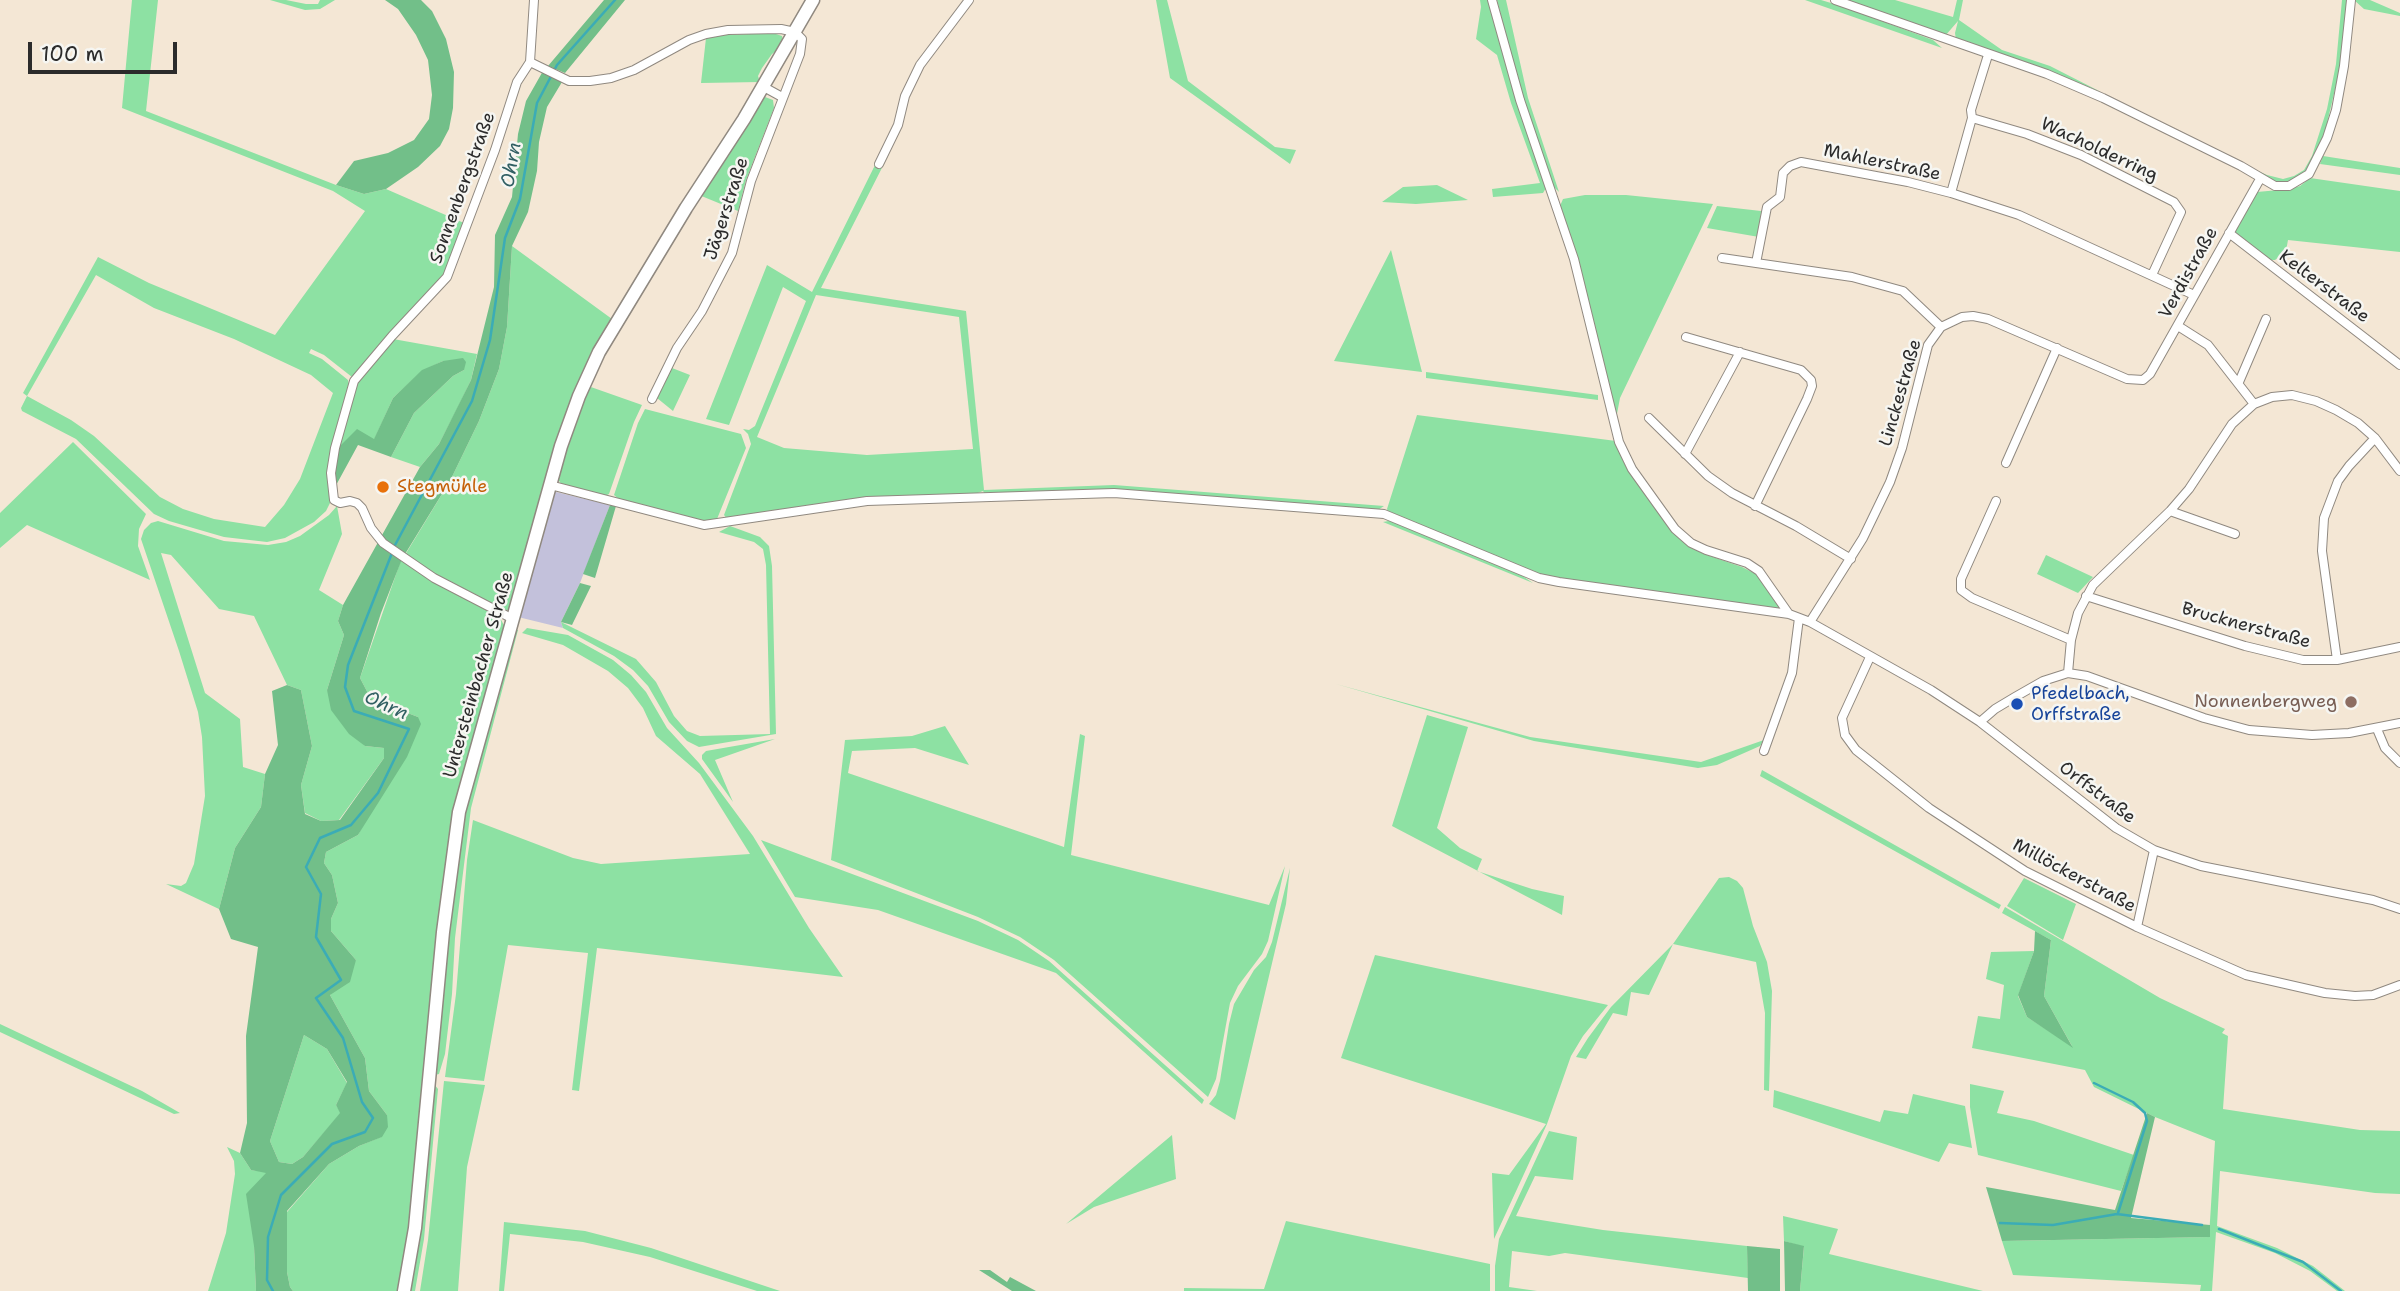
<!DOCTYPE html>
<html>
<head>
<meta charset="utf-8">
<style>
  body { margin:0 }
  #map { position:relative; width:2400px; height:1291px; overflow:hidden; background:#f4e7d5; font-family:"Shantell Sans",sans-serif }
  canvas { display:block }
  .scale { position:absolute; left:28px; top:42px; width:149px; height:32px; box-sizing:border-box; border:4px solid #2b2b2b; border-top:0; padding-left:9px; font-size:21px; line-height:24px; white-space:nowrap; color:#2b2b2b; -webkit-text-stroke:5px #f6f6f2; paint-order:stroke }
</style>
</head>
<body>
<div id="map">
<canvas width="2400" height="1291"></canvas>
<div class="scale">100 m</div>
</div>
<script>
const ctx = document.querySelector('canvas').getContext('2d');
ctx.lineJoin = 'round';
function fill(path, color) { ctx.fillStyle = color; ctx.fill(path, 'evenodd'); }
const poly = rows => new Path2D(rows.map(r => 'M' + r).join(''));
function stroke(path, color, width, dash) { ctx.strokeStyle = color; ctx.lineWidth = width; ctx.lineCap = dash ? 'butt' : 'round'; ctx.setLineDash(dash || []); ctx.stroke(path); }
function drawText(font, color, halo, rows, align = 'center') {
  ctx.font = font + ' "Shantell Sans",sans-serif'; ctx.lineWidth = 5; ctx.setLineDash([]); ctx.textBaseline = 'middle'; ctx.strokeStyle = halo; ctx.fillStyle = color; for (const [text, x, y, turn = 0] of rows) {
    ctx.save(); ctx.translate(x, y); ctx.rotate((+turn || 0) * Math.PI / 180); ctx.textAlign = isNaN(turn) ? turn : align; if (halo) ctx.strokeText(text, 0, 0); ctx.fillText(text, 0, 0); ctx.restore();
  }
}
const industrial = poly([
  [552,491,610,505,580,583,561,622,563,628,518,617]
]);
const green = poly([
  [132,0,158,0,146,111,336,185,364,194,386,189,464,223,444,277,352,377,324,355,311,349,309,353,322,359,348,380,349,385,329,473,330,503,326,511,314,522,285,538,267,542,224,537,169,521,154,514,76,439,22,411,21,408,27,396,23,393,98,257,149,283,275,335,365,211,333,191,122,108],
  [96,275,154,308,234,339,311,375,333,393,300,479,284,505,265,527,214,519,183,509,160,497,94,436,71,420,27,396],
  [270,0,286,0,306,4,318,4,320,0,335,0,320,9,305,10],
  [1156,0,1167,0,1188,81,1275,147,1296,150,1290,164,1170,78],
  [1480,0,1489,0,1546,188,1543,193,1493,197,1492,189,1540,183,1511,103,1497,55,1476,39,1481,7],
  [1497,0,1506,0,1528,98,1559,192,1553,186,1522,98],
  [1805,0,1821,0,1841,6,1933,40,1942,48],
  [1846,0,1895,0,1953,17,1957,0,1963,0,1959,20,2002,50,2050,66,2101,92,2049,71,1956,40,1955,33,1958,21,1945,36],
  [2342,0,2348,0,2341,64,2324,136,2307,171,2297,179,2287,182,2276,182,2263,177,2240,163,2267,175,2283,179,2294,176,2304,170,2312,156,2327,109,2336,64],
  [2354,0,2370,0,2400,13,2400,16,2364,9],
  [773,33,782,36,783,41,780,48,772,54,762,68,758,76,760,82,701,83,706,38,726,35],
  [765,97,773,100,774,108,746,180,738,211,699,195,760,99],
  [882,151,889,154,821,288,966,311,984,490,1114,485,1384,506,1378,510,1113,490,985,494,983,491,975,494,835,502,728,520,724,515,751,444,748,434,743,429,749,430,755,426,806,301,783,287,729,425,706,419,767,265,812,292],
  [816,295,959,317,973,449,867,455,784,448,757,437],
  [2323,156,2400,168,2400,175,2320,164],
  [2310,178,2400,191,2400,252,2288,240,2286,251,2275,260,2269,260,2233,233,2257,192,2290,189,2300,186],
  [1437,185,1468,200,1416,204,1382,202,1403,187],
  [1585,195,1626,195,1713,204,1620,398,1616,419,1560,206,1563,199],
  [1717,206,1761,211,1759,237,1707,228],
  [512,246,612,319,594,352,511,608,504,612,437,576,405,555,450,481,479,421,499,369,507,327],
  [1391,250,1422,372,1334,361],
  [393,339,477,354,471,380,457,409,439,444,420,467,391,457,414,413,453,376,464,370,443,361,422,371,393,398,374,440,338,448,356,383],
  [672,368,690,375,673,411,657,398],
  [1426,372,1598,395,1598,400,1426,378],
  [588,386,642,405,634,422,609,494,605,496,562,485,557,478,576,416],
  [645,409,741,434,746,448,717,519,703,523,621,501,614,495,638,423],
  [1417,415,1616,441,1627,468,1674,532,1689,546,1704,554,1742,567,1756,574,1768,586,1782,608,1780,611,1560,580,1540,575,1389,514,1387,509],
  [73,442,146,514,139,529,138,546,150,580,27,525,0,548,0,513],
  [337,506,342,534,319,590,343,605,338,621,344,635,327,690,365,746,384,748,384,758,339,820,321,821,305,813,301,785,312,746,301,690,287,685,254,616,219,609,171,555,161,553,205,693,240,719,243,767,265,774,261,807,235,848,219,909,166,884,181,886,186,883,194,864,205,796,202,737,198,712,179,651,141,539,144,530,151,523,158,521,224,541,268,545,286,542,300,536,329,515],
  [1394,520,1518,573,1533,583,1383,522],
  [730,526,760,537,769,546,772,566,776,734,699,747,687,741,669,722,648,686,633,670,614,656,563,628,561,622,636,659,656,682,674,716,687,731,700,736,770,734,766,565,763,549,754,542,719,532],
  [2046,555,2093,577,2078,593,2037,574],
  [402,557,436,582,500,618,505,627,471,750,400,1291,293,1291,290,1287,287,1272,287,1212,329,1164,359,1146,381,1137,387,1115,369,1091,365,1058,330,995,356,960,331,931,331,919,338,903,332,875,324,863,326,852,358,835,418,717,371,699,360,678],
  [527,628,568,635,613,660,631,675,646,692,667,728,699,763,753,836,809,928,843,977,597,948,579,1091,572,1090,588,953,508,945,484,1081,445,1077,456,994,467,860,473,820,573,858,601,864,750,854,700,774,656,736,643,708,628,688,608,671,563,645,522,633],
  [514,630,518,630,471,808,455,938,452,994,445,1054,439,1074,435,1075,449,933,463,817],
  [1336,684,1530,737,1701,762,1764,740,1760,746,1717,765,1698,768,1534,741],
  [1427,715,1468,727,1437,828,1460,848,1482,859,1477,871,1532,889,1564,896,1562,915,1392,826],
  [945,726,969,765,915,748,852,751,848,773,1064,847,1080,734,1085,736,1071,855,1269,905,1285,866,1268,941,1262,954,1238,986,1230,1003,1216,1079,1208,1097,1054,960,1020,937,978,917,831,860,845,740,912,736],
  [775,739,715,760,733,802,702,759,702,755,706,751],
  [1762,770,2001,905,1999,909,1760,776],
  [761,840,978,921,1018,940,1049,961,1204,1100,1202,1104,1056,973,878,910,795,897],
  [1290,868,1286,904,1235,1120,1209,1104,1216,1095,1220,1081,1229,1024,1234,1004,1254,970,1266,957,1272,942],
  [1729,877,1737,881,1743,888,1753,926,1767,962,1772,991,1769,1091,1764,1090,1765,1013,1756,962,1673,944,1649,995,1631,992,1627,1016,1613,1013,1586,1059,1576,1057,1588,1038,1611,1007,1673,944,1719,878],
  [2024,878,2076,904,2063,940,2007,906],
  [2005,907,2160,998,2225,1029,2222,1033,2228,1036,2223,1109,2360,1130,2400,1131,2400,1194,2375,1193,2220,1171,2217,1226,2277,1248,2313,1266,2345,1291,2337,1291,2310,1271,2275,1253,2216,1232,2212,1291,2200,1291,2201,1285,2013,1275,2002,1241,2209,1237,2215,1141,2155,1117,2094,1087,2085,1070,1972,1048,1978,1016,2000,1019,2004,985,1986,979,1991,952,2034,951,2018,996,2027,1017,2072,1046,2044,996,2051,940,2002,913],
  [1375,955,1608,1005,1583,1036,1571,1056,1547,1124,1494,1239,1492,1173,1509,1175,1546,1124,1341,1058],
  [0,1024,142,1091,180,1113,174,1114,0,1032],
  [304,1035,327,1049,347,1083,336,1105,341,1113,303,1157,292,1164,279,1162,270,1141],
  [444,1081,485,1085,467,1167,458,1291,420,1291,428,1240],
  [434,1084,438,1089,424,1239,415,1291,409,1291],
  [1970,1084,2004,1091,1997,1113,2034,1121,2134,1155,2121,1191,1978,1155,1970,1107],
  [1774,1090,1880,1122,1884,1110,1908,1114,1913,1094,1965,1106,1972,1148,1949,1143,1939,1162,1773,1107],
  [1549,1131,1577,1137,1573,1180,1535,1176,1516,1216,1603,1230,1747,1246,1748,1278,1565,1253,1549,1256,1512,1251,1509,1287,1537,1291,1495,1291,1495,1266,1499,1239],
  [1172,1135,1176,1179,1094,1207,1066,1224],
  [227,1147,240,1153,251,1170,267,1172,254,1246,256,1291,208,1291,226,1233,235,1174,234,1161],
  [1783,1216,1838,1229,1829,1254,1983,1291,1800,1291,1804,1247,1784,1241],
  [1286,1221,1490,1264,1490,1291,1184,1291,1184,1288,1264,1289],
  [504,1222,585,1231,651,1248,780,1291,757,1291,650,1257,583,1242,510,1234,504,1291,499,1291]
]);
const forest = poly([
  [385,0,421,0,432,11,446,39,454,72,453,108,449,129,440,146,418,167,386,189,364,194,336,185,354,161,388,153,414,140,429,119,432,95,428,60,416,35,398,9],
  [604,0,625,0,565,73,548,66],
  [543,71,562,82,547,107,539,142,537,171,528,212,512,246,507,327,499,369,479,421,450,481,402,559,381,613,360,678,371,699,418,717,421,724,407,757,358,835,326,852,324,863,332,875,338,903,331,919,331,931,356,960,350,982,330,995,365,1058,369,1091,387,1115,388,1127,382,1137,359,1146,329,1164,287,1211,287,1272,290,1287,293,1291,256,1291,254,1246,246,1194,266,1173,251,1170,240,1153,247,1123,246,1036,258,947,231,939,219,909,235,848,261,807,265,774,278,745,272,691,287,685,301,690,312,746,301,785,305,814,321,821,340,820,384,758,384,748,365,746,349,734,331,710,327,690,344,635,338,621,343,605,420,467,439,444,471,380,494,287,495,235,512,197,518,134,526,101],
  [304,1035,327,1049,347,1082,336,1105,340,1113,303,1157,292,1164,279,1162,270,1141],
  [463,358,466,362,464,370,453,376,414,413,391,457,358,445,334,489,338,448,357,429,374,439,393,398,422,370,443,361],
  [610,505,616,506,595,578,583,574],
  [580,583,591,586,572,625,561,622],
  [2035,931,2051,940,2044,996,2073,1048,2027,1017,2018,995,2034,951],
  [2147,1113,2155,1117,2131,1218,2210,1225,2210,1237,2002,1241,1986,1187,2115,1210],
  [1784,1241,1804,1246,1800,1291,1785,1291],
  [1747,1246,1780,1249,1780,1291,1748,1291],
  [979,1270,990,1270,1007,1282,1010,1277,1036,1291,1012,1291]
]);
const stream = poly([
  [394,547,472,401,490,340,505,238,520,199,537,103,557,65,615,0],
  [2094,1083,2133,1102,2145,1113,2147,1121,2118,1213],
  [2000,1223,2053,1225,2117,1214,2202,1225],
  [2219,1229,2303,1262,2341,1291],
  [273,1291,267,1280,268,1237,281,1195,332,1144,365,1132,373,1118,362,1102,343,1038,316,998,341,980,316,937,321,894,306,867,320,838,351,825,378,793,409,729,354,711,345,687,348,665,392,553]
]);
const minor = poly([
  [1492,0,1520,100,1574,259,1619,442,1632,469,1675,529,1691,543,1706,550,1747,563,1759,571,1789,614],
  [1835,0,2047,74,2103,98,2241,166,2275,186,2289,186,2309,174,2327,138,2336,110,2344,66,2351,0],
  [1988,55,1971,110,1972,118,1951,193,2019,215,2194,295],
  [530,62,569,81,590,81,611,78,634,70,689,40,706,34,728,30,781,29,795,32,802,39,800,54,751,181,732,253,702,311,677,348,652,399],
  [762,86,782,97],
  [1972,118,2027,134,2081,155,2174,202,2181,212,2152,275],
  [879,164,898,125,905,96,920,65,969,0],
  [2229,233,2400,365],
  [1722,258,1852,277,1903,291,1941,327],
  [1756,263,1767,207,1780,197,1783,173,1790,166,1801,162,1908,182,1951,193],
  [2178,326,2208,345,2254,404],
  [1686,337,1801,370,1811,380,1812,386,1807,399,1755,506],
  [2239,382,2266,319],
  [1649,418,1708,476,1732,493,1796,526,1851,559],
  [1685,454,1740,352],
  [2006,463,2057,348],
  [550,485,704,525,867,501,1114,493,1384,514,1539,578,1559,582,1789,614,1810,622,1931,690,1980,722,2116,828,2154,850,2201,866,2373,900,2400,909],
  [1996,501,1961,579,1961,590,1972,598,2071,640],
  [2170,511,2235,534],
  [2086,596,2245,646,2303,660,2337,660,2400,647],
  [513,619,434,578,383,543,371,528,362,508,357,503,350,501,340,503,334,500,331,473,335,448,354,381,392,336,447,277,495,150,517,82,530,62,534,0],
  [1810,622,1863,538,1890,482,1902,448,1928,345,1941,327,1962,317,1973,316,1988,319,2127,379,2143,380,2150,374,2260,179],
  [1870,657,1842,718,1845,735,1856,750,1929,808,2025,871,2137,927,2246,975,2325,993,2355,996,2373,995,2400,985],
  [2337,660,2322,551,2324,518,2338,481,2349,466,2375,438],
  [2068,673,2071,640,2078,613,2093,585,2170,511,2189,489,2232,424,2254,404,2272,397,2292,395,2316,401,2336,410,2358,423,2375,438,2400,471],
  [1980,722,1995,709,2015,697,2043,681,2068,673,2087,676,2204,718,2249,730,2312,735,2349,733,2400,723],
  [2377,729,2385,748,2400,763],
  [1764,751,1792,673,1799,618],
  [2137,927,2154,850]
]);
const secondary = poly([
  [404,1291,415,1228,443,932,459,812,561,446,579,396,599,352,686,208,744,119,813,0]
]);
const markers = [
  [383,487,7,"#e8710a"],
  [2351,702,7,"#8d6e63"],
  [2017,704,7,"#1a4fb4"]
];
const streetNames = [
  ["Wacholderring",2099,150,25],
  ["Mahlerstraße",1882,163,12],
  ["Sonnenbergstraße",463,188,-70],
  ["Jägerstraße",727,209,-72],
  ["Verdistraße",2189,273,-61],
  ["Kelterstraße",2324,287,37],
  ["Linckestraße",1901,393,-74],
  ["Brucknerstraße",2246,626,15],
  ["Untersteinbacher Straße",479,675,-74],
  ["Orffstraße",2097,793,37],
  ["Millöckerstraße",2074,876,28]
];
const foodNames = [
  ["Stegmühle",397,487]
];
const transitNames = [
  ["Pfedelbach,",2031,694],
  ["Orffstraße",2031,715]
];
const educationNames = [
  ["Nonnenbergweg",2337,702]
];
const waterNames = [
  ["Ohrn",512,165,-80],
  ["Ohrn",386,706,24]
];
fill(industrial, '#c3c1db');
fill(green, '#8de1a3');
fill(forest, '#72bf89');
stroke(stream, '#3bacb6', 2.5);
stroke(minor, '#908980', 10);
stroke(secondary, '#908980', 15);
stroke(minor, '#fff', 8);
stroke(secondary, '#fff', 12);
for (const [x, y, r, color] of markers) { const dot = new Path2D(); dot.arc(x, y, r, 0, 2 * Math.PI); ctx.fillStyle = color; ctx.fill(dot); stroke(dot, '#f6f6f2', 2.5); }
drawText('18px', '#2b2b2b', '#f6f6f2', streetNames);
drawText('18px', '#c56008', '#f6f6f2', foodNames, 'left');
drawText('18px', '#164399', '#f6f6f2', transitNames, 'left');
drawText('18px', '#785e54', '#f6f6f2', educationNames, 'right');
drawText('italic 19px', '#315f63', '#f6f6f2', waterNames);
</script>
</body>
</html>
